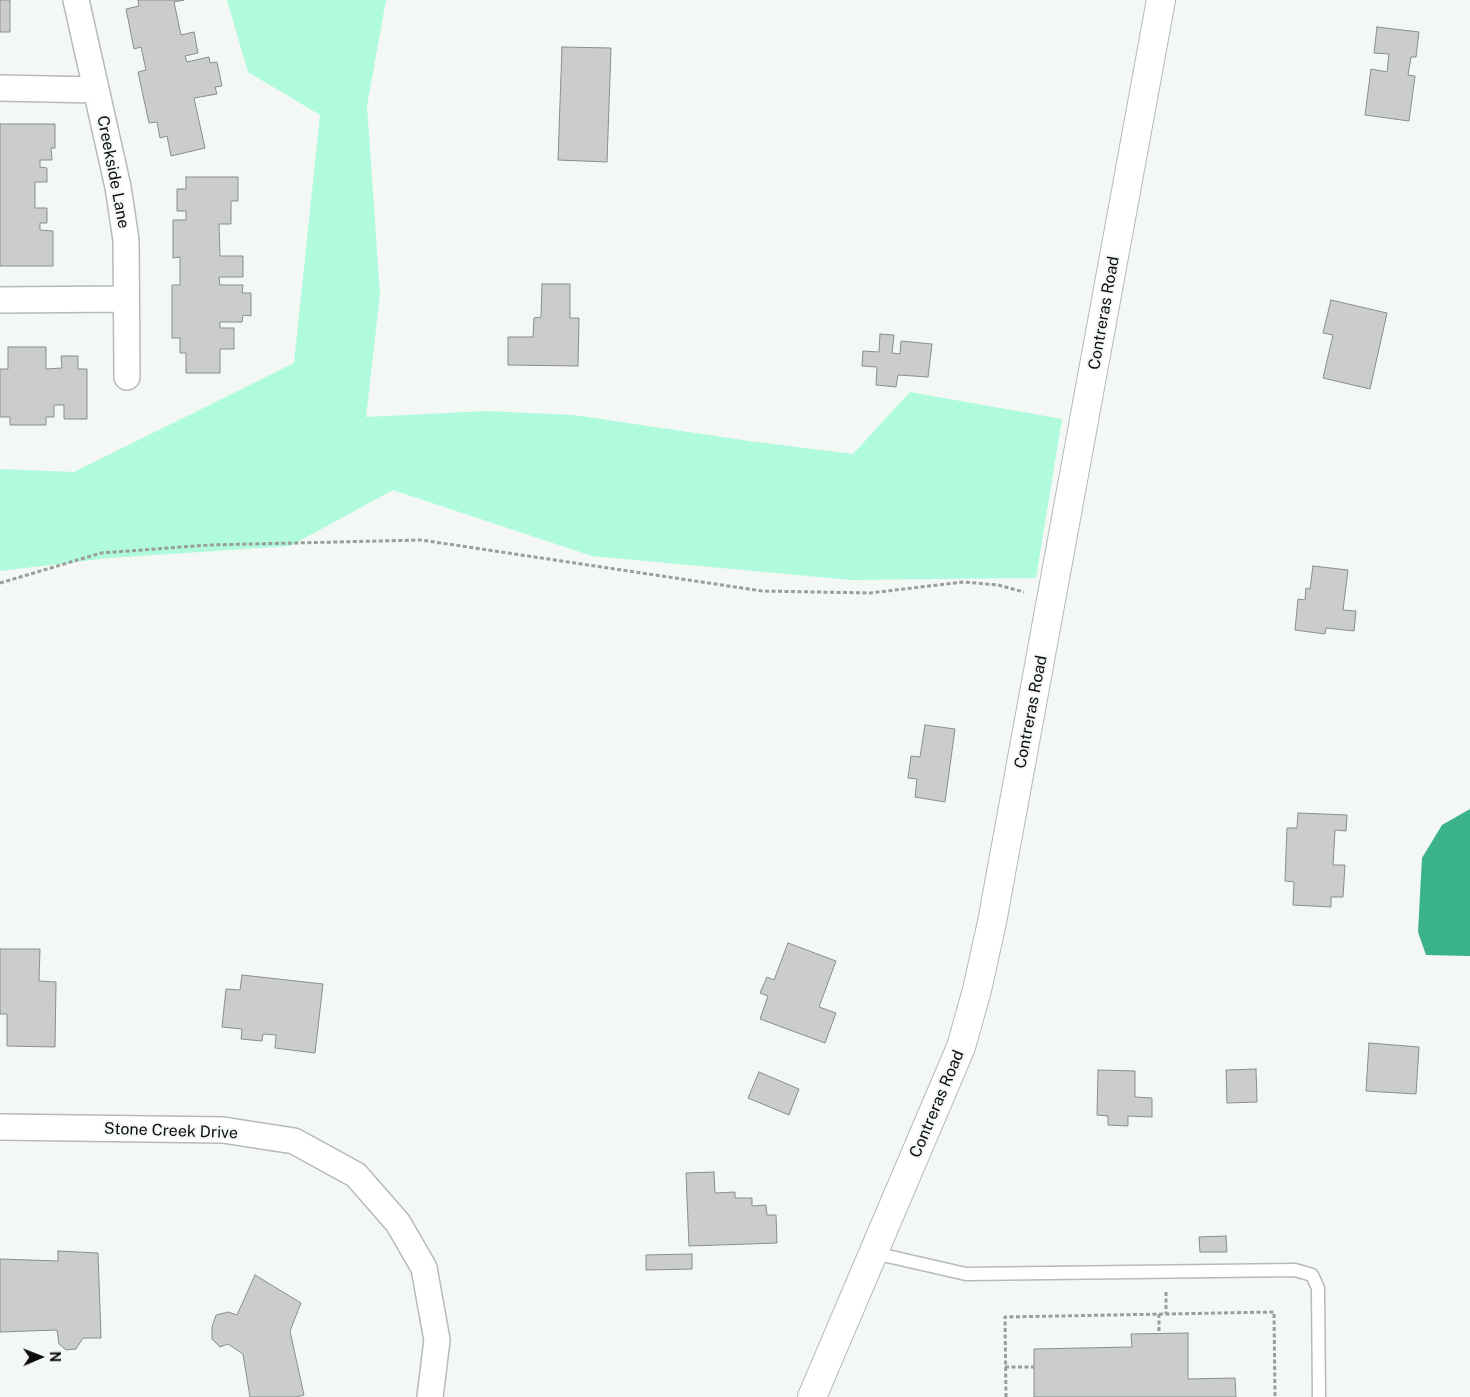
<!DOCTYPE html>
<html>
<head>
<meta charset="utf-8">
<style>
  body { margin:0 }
  #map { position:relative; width:1470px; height:1397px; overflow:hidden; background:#f3f7f5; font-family:"Public Sans",sans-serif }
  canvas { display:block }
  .north { position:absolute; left:15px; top:1332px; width:50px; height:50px; -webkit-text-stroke:4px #f3f7f5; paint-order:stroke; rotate:89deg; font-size:14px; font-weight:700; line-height:20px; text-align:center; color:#0b0c0b }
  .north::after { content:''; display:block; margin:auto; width:18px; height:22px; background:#0b0c0b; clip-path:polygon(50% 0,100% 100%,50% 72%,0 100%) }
</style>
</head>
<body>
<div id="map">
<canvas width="1470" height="1397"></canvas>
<div class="north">N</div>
</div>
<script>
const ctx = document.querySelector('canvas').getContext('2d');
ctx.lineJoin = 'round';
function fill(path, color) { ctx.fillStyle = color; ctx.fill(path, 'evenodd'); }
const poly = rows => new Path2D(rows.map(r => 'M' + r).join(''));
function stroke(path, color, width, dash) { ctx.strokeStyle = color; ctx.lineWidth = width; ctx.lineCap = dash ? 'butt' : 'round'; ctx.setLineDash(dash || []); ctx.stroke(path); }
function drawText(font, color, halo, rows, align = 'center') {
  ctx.font = font + ' "Public Sans",sans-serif'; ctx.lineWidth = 4; ctx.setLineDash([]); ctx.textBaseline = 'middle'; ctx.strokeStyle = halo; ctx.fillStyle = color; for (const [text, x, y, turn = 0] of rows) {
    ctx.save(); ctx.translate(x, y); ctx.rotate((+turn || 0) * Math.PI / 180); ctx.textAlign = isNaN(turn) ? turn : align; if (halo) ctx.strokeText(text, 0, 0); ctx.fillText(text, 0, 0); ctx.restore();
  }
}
const green = poly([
  [227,0,386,0,367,106,380,294,366,417,486,411,574,415,749,441,853,454,910,392,1062,419,1036,578,851,580,592,556,393,490,290,546,110,558,0,571,0,469,74,472,294,363,320,115,248,72]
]);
const water = poly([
  [1470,809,1470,956,1426,955,1418,932,1422,858,1442,825]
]);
const building = poly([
  [0,0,10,0,10,32,0,32,0,0],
  [138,0,184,0,174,2,181,35,194,32,198,53,185,56,187,62,209,57,210,63,217,62,222,86,215,87,217,94,194,98,205,148,171,156,167,136,160,138,157,122,149,123,138,72,146,70,141,47,134,49,126,9,139,6,138,0],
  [1377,27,1419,32,1416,57,1411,57,1408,75,1415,76,1409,121,1365,115,1371,69,1387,72,1389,54,1374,53,1377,27],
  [562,47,611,48,607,162,558,160,562,47],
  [0,124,55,124,55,148,51,148,52,160,40,160,40,167,47,168,47,182,35,182,35,208,47,208,47,223,40,223,40,230,53,231,53,266,0,266,0,124],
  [186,177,238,177,238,201,231,201,231,224,219,224,220,256,243,256,243,277,219,277,220,285,243,285,242,293,251,293,251,316,243,315,242,322,220,322,220,328,234,328,234,349,220,349,220,373,186,373,186,353,180,353,180,338,172,338,172,285,180,285,180,257,173,258,173,220,186,220,186,211,177,211,177,189,186,189,186,177],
  [542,284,570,284,570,318,579,318,578,366,508,365,508,337,533,337,534,318,541,317,542,284],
  [1331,300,1387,313,1370,389,1323,378,1333,335,1323,333,1331,300],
  [880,334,894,335,892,353,900,354,901,341,932,344,928,377,898,375,896,387,876,385,877,367,862,366,863,351,879,352,880,334],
  [8,347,46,347,46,369,62,368,61,356,78,356,78,369,87,369,87,419,64,419,64,405,54,405,54,417,46,417,46,425,10,425,10,417,0,417,0,369,8,369,8,347],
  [1313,566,1348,570,1343,610,1356,611,1354,631,1326,628,1325,634,1295,630,1298,599,1305,600,1306,588,1310,589,1313,566],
  [925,725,955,729,945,802,915,797,917,779,908,778,911,756,920,757,925,725],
  [1298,813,1347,815,1346,831,1335,830,1333,865,1345,865,1343,897,1331,897,1331,907,1293,905,1294,882,1285,881,1287,828,1297,828,1298,813],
  [788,943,836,961,819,1007,836,1013,825,1043,760,1019,768,996,760,993,767,977,774,980,788,943],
  [0,949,40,949,39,981,56,982,55,1047,7,1046,7,1014,0,1014,0,949],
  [242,975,323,984,315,1053,275,1048,276,1035,263,1034,262,1041,241,1039,242,1029,222,1027,226,989,240,990,242,975],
  [1369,1043,1419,1047,1416,1094,1366,1091,1369,1043],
  [1256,1069,1257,1102,1227,1103,1226,1070,1256,1069],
  [1098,1070,1135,1071,1135,1097,1152,1098,1152,1117,1128,1116,1128,1126,1108,1125,1108,1116,1097,1115,1098,1070],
  [759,1072,799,1089,789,1115,748,1098,759,1072],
  [714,1172,715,1193,735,1192,735,1198,752,1198,752,1206,766,1205,767,1215,776,1215,777,1243,689,1246,686,1173,714,1172],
  [1226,1236,1227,1252,1200,1252,1199,1237,1226,1236],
  [58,1251,98,1253,101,1338,83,1338,76,1349,66,1350,59,1344,57,1330,0,1332,0,1259,58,1261,58,1251],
  [692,1254,692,1269,646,1270,646,1255,692,1254],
  [255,1275,301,1303,290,1331,304,1395,296,1397,250,1397,243,1354,228,1344,220,1347,212,1339,212,1327,216,1315,228,1312,237,1315,255,1275],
  [1188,1333,1188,1379,1235,1378,1236,1397,1034,1397,1034,1349,1132,1347,1131,1334,1188,1333]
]);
const path = poly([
  [0,583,101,553,209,545,421,540,762,591,870,593,964,582,998,585,1024,592],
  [1166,1292,1166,1314],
  [1159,1314,1159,1334],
  [1005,1367,1034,1367],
  [1006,1397,1005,1317,1274,1312,1275,1397]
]);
const service = poly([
  [874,1253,966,1274,1295,1270,1312,1275,1318,1288,1319,1397]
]);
const minor = poly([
  [76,0,118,187,126,240,127,377],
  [0,88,96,90],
  [0,300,125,299],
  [0,1127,223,1130,294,1141,356,1175,398,1223,424,1268,437,1340,430,1397]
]);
const tertiary = poly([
  [812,1397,961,1047,977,990,992,922,1161,0]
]);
const streetNames = [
  ["Creekside Lane",113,172,79],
  ["Contreras Road",1104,313,-80],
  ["Contreras Road",1031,712,-79],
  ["Contreras Road",937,1104,-67],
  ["Stone Creek Drive",171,1131,2]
];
fill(green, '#b0fbdc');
fill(water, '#3ab38c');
fill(building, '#cacdcb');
stroke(building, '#898d8b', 1);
stroke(service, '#b7bab9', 15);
stroke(minor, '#b7bab9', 28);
stroke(tertiary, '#b7bab9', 30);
stroke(path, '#9a9d9b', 3, [4, 2.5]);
stroke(service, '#fff', 12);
stroke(minor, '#fff', 25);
stroke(tertiary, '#fff', 28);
drawText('16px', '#0b0c0b', '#f3f7f5', streetNames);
</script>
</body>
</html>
